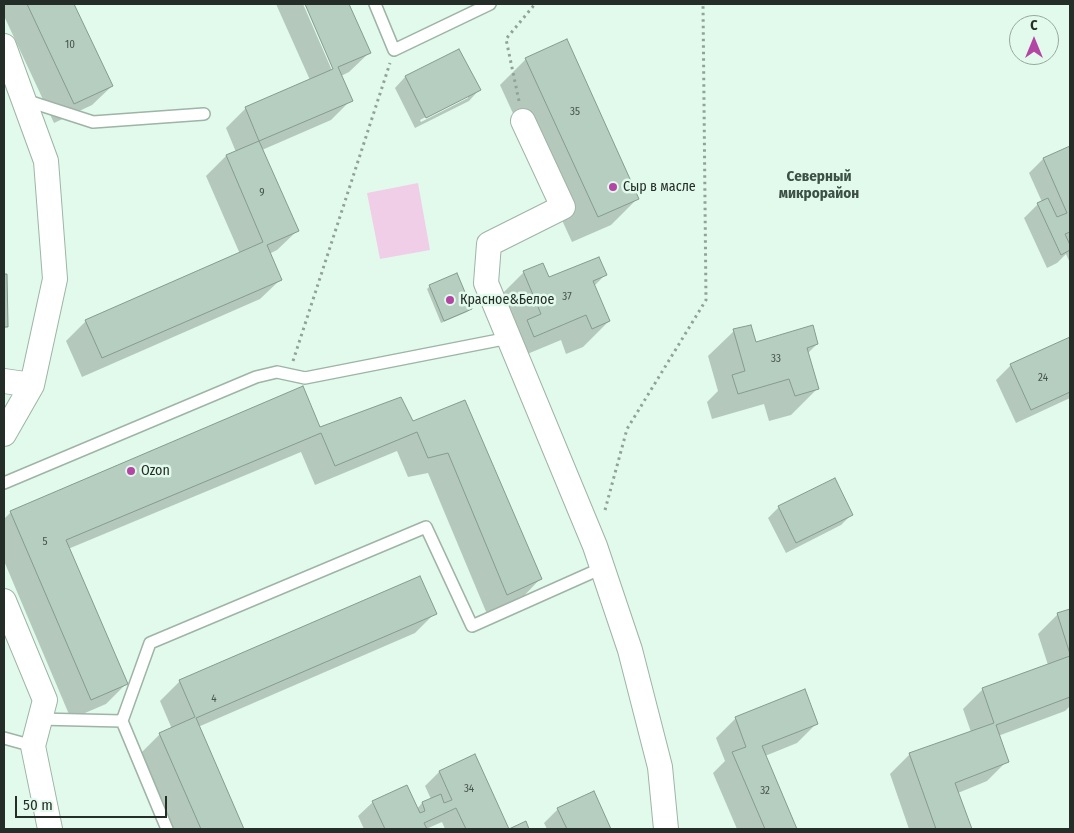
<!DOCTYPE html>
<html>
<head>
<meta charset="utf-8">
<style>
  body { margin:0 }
  #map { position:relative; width:1074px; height:833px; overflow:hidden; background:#e2faec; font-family:"Fira Sans Condensed",sans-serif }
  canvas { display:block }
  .frame { position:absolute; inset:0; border:5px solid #242d27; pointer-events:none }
  .north { position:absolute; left:1009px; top:15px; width:50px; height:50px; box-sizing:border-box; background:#e2faec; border:1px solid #96a89d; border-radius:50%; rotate:0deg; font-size:14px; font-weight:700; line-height:20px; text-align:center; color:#242d27 }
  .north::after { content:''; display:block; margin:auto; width:18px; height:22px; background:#b345a4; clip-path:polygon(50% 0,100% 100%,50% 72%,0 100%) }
  .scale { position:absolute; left:15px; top:796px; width:152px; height:22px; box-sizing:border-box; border:2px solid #242d27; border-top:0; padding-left:6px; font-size:15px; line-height:18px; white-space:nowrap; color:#242d27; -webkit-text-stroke:4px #e2faec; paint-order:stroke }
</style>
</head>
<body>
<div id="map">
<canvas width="1074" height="833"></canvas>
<div class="frame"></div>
<div class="north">С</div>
<div class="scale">50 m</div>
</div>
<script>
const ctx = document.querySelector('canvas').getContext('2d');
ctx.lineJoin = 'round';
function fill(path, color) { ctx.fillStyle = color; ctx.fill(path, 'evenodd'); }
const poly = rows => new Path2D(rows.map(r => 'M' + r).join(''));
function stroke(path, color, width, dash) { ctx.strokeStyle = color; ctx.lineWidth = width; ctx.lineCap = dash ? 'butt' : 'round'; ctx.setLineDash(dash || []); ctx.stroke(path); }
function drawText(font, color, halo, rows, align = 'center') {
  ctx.font = font + ' "Fira Sans Condensed",sans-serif'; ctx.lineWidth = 5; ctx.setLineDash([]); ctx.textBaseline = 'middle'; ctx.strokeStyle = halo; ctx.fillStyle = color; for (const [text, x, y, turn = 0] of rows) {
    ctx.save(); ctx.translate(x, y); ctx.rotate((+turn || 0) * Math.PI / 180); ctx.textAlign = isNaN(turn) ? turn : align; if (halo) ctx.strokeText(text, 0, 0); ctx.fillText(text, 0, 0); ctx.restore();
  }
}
const green = poly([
  [418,183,430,250,380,259,367,193]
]);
const shadow = poly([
  [4,4,73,4,112,86,92,105,54,123,4,16],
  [276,4,303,4,334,75,337,74,306,4,348,4,369,53,349,72,341,76,351,100,331,120,262,150,297,231,277,250,269,254,280,280,260,299,82,377,66,341,86,321,240,254,206,176,226,156,236,152,226,128,246,108,310,80],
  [459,50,479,90,469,101,415,128,395,88,405,77],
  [468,95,468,98,421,122,420,120],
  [526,59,637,199,611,225,572,242,500,85],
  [1070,147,1070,263,1066,254,1057,263,1047,268,1024,218,1038,204,1042,202,1029,173,1043,159],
  [524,272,548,279,605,275,594,286,609,321,583,347,566,354,561,340,508,362,498,298],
  [4,275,6,275,7,326,4,329],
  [430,286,470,309,467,312,441,323,427,289],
  [734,331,755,344,817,344,807,354,817,389,791,415,769,421,764,404,712,419,707,402,718,391,708,356],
  [1070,338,1070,398,1016,423,996,380,1011,365],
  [464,401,540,579,521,599,487,614,428,473,408,477,397,451,315,485,301,452,68,549,126,684,106,704,71,719,4,561,4,519,11,512,319,428,413,423],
  [779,507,852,514,841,525,786,553,768,518],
  [1070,610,1070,706,1065,711,998,736,1007,761,987,781,958,793,971,829,909,829,890,774,910,754,971,732,963,709,983,689,1048,665,1038,634,1058,614],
  [435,613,415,633,198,727,242,829,173,829,140,754,160,734,172,729,160,701,180,681],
  [736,718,817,723,797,743,765,756,796,829,737,829,713,773,725,761,716,738],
  [475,756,508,829,445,829,442,822,426,829,364,829,358,816,373,802,406,787,417,809,422,803,431,799,425,786,439,772],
  [593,793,610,829,547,829,544,823,558,809]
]);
const building = poly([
  [27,4,74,4,113,86,74,104,27,4],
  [305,4,349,4,371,53,338,67,353,101,259,141,299,231,267,245,282,280,102,358,85,320,263,242,226,155,259,141,245,107,333,69,305,4],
  [567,39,639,199,598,217,525,58,567,39],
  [459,49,481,90,426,118,405,76,459,49],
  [1070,146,1070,232,1065,234,1070,245,1070,250,1061,255,1037,203,1048,198,1057,217,1067,213,1043,158,1070,146],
  [599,257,607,275,593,281,610,321,592,329,586,315,534,337,527,320,541,314,523,271,543,263,549,277,599,257],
  [457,273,472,309,444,321,429,285,457,273],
  [4,274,7,274,8,327,4,327,4,274],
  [751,325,756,342,813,325,818,344,807,348,819,389,795,396,789,379,738,394,732,375,745,371,733,329,751,325],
  [1070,337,1070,392,1031,410,1010,364,1070,337],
  [303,386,320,427,401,397,413,421,465,400,542,579,507,595,448,453,428,458,417,432,335,466,321,433,66,540,128,684,91,700,10,511,303,386],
  [835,478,853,515,796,543,778,506,835,478],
  [420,576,437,614,196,718,244,829,201,829,159,733,195,717,179,680,420,576],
  [1070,609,1070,654,1057,613,1070,609],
  [1070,656,1070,697,996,725,1009,762,955,783,972,829,936,829,909,753,994,723,982,688,1070,656],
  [805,689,818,724,762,746,797,829,765,829,732,752,746,747,735,717,805,689],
  [475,754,509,829,526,821,529,829,466,829,456,808,424,823,427,829,385,829,372,801,407,785,420,813,425,811,422,802,441,794,444,803,452,800,439,771,475,754],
  [594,791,611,829,567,829,557,808,594,791]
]);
const path = poly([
  [519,101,506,39,535,4],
  [293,361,390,63],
  [605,510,627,429,706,300,703,4]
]);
const lane = poly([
  [375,4,394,50,490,4],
  [25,100,93,122,204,114],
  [4,483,256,377,277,372,305,378,509,338],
  [39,719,122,721,167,829],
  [122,721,150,643,426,527,472,626,602,568],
  [4,738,33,746]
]);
const street = poly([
  [4,46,46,161,55,279,32,385,4,434],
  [523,121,563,207,489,244,486,283,595,546,630,650,660,767,666,829],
  [4,381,32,385],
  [4,601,45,700,33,746,50,829]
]);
const markers = [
  [613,187,5,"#b345a4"],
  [450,300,5,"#b345a4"],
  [131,471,5,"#b345a4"]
];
const numberNames = [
  ["10",70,45],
  ["35",575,112],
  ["9",262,193],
  ["37",567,297],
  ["33",776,359],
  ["24",1043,378],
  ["5",45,542],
  ["4",214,699],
  ["34",469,789],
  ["32",765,791]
];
const poiNames = [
  ["Сыр в масле",623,187],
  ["Красное&Белое",460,300],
  ["Ozon",141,471]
];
const neighbourhoodNames = [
  ["Северный",819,177],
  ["микрорайон",819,194]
];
fill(green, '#f0cee8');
fill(shadow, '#0003');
fill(building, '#b6cec0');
stroke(building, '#849b8d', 1);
stroke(lane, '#9db4a6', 14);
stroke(street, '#9db4a6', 26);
stroke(path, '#91a298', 3, [2.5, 4]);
stroke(lane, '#fff', 11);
stroke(street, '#fff', 24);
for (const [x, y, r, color] of markers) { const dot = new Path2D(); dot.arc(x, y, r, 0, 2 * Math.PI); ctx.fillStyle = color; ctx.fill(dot); stroke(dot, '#e2faec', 2); }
drawText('11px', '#48554d', null, numberNames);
drawText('14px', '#242d27', '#e2faec', poiNames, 'left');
drawText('bold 15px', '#3c5045', '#e2faec', neighbourhoodNames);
</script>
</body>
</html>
